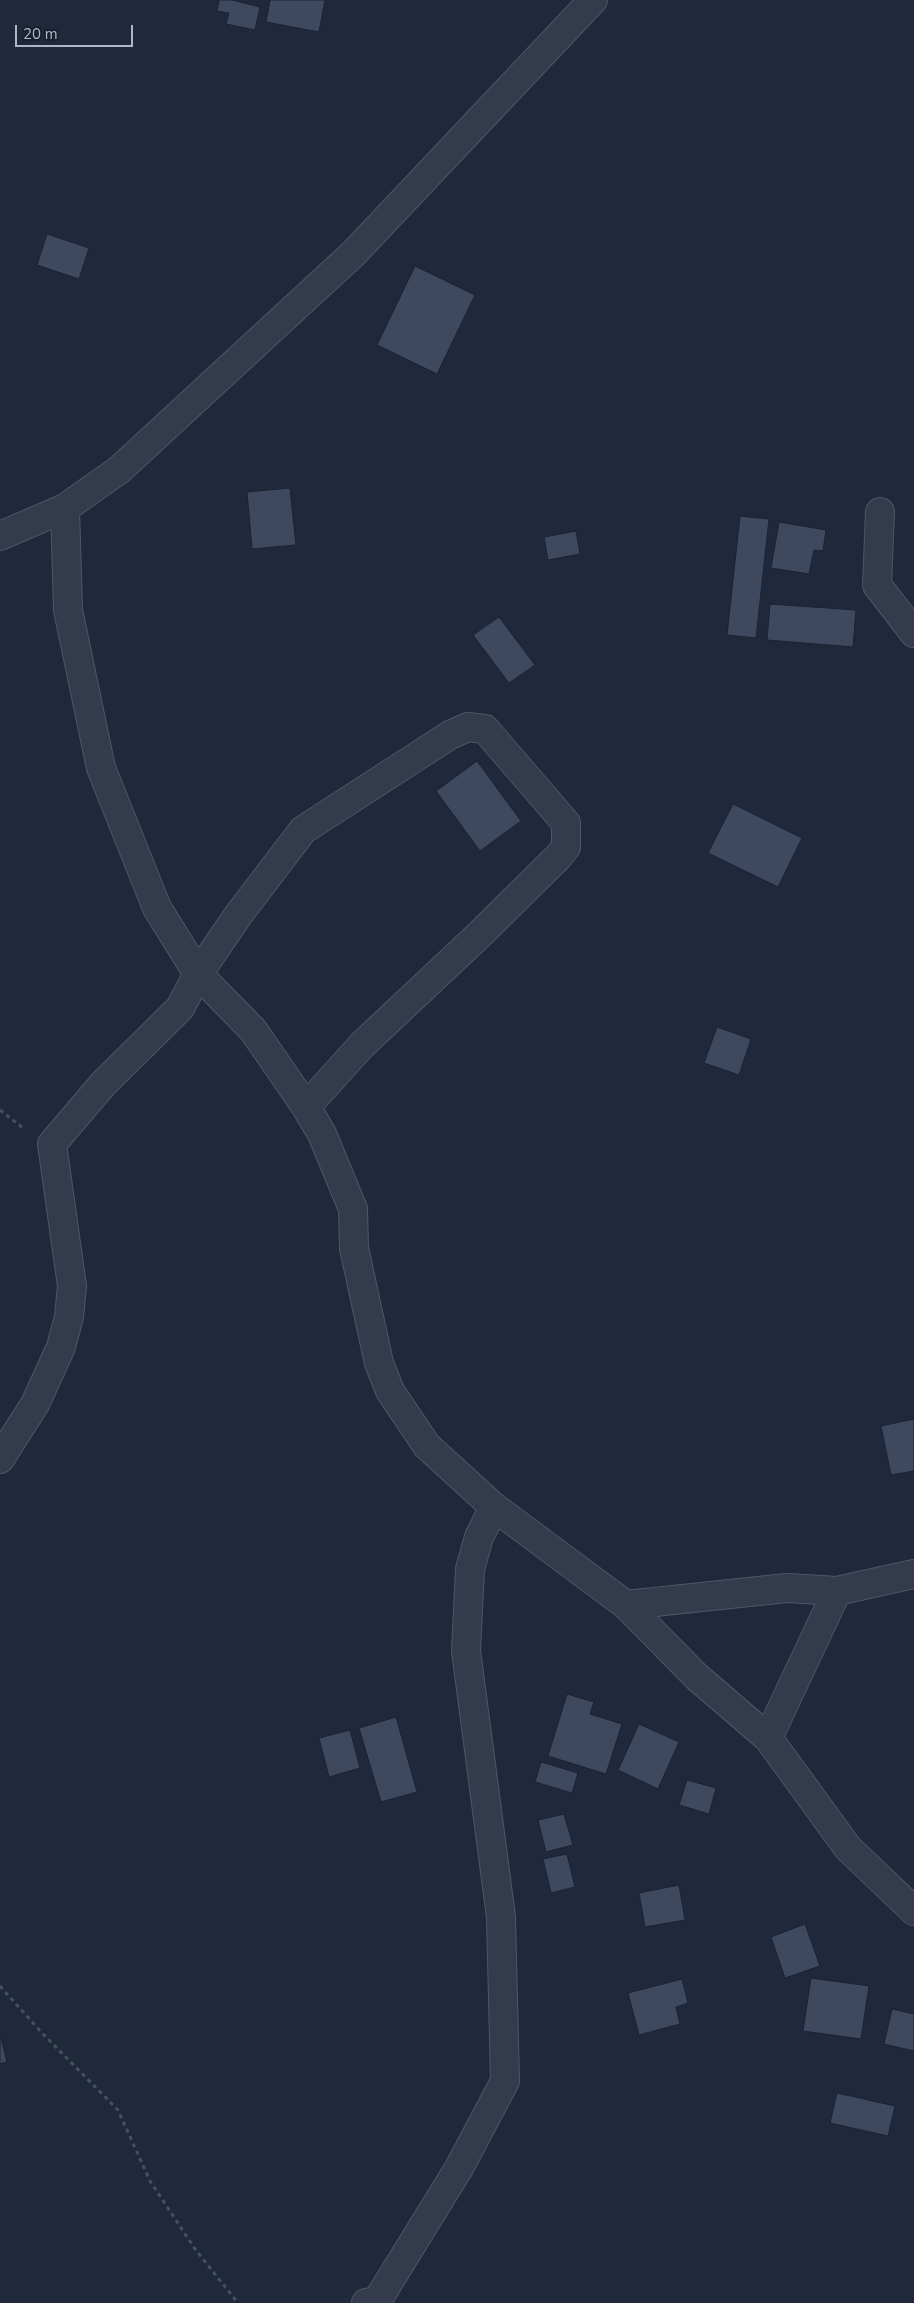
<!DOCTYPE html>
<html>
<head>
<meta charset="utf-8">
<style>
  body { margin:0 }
  #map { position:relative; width:914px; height:2303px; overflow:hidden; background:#20293c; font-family:"Nunito Sans",sans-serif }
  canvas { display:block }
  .scale { position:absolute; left:15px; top:25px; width:118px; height:22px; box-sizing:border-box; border:2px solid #afb6c8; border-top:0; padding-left:6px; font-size:15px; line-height:18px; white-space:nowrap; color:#afb6c8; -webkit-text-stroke:4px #192030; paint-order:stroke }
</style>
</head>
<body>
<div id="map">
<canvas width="914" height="2303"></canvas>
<div class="scale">20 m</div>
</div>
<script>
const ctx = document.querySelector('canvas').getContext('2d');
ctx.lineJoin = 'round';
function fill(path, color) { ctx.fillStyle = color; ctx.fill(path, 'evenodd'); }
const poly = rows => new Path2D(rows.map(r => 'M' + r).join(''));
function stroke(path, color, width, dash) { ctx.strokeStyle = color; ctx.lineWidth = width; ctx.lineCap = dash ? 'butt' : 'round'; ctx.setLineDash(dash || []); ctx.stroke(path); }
const building = poly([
  [219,0,232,0,260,7,255,30,226,24,229,13,217,11,219,0],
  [270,0,325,0,319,32,266,22,270,0],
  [47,234,89,248,79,279,37,265,47,234],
  [415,266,475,295,437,374,377,345,415,266],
  [290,488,296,545,252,549,247,492,290,488],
  [740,516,769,519,756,638,727,635,740,516],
  [779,522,826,530,823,551,814,550,809,574,771,568,779,522],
  [576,531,580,554,548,560,544,537,576,531],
  [770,604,856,610,853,647,767,640,770,604],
  [499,617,535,665,509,683,473,635,499,617],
  [477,761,521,821,480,851,436,791,477,761],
  [733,804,802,838,778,887,708,853,733,804],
  [717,1027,751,1039,739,1075,704,1063,717,1027],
  [914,1419,914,1471,891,1475,881,1426,914,1419],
  [567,1694,594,1702,590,1714,622,1724,606,1774,548,1756,567,1694],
  [396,1717,417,1792,381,1802,359,1728,396,1717],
  [639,1724,679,1742,658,1789,618,1770,639,1724],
  [350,1730,360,1768,329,1777,319,1738,350,1730],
  [541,1762,578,1773,572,1793,535,1782,541,1762],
  [687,1780,716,1788,709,1814,679,1805,687,1780],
  [564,1814,573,1845,546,1852,538,1820,564,1814],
  [567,1854,575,1887,551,1893,543,1859,567,1854],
  [679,1885,685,1920,645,1927,639,1893,679,1885],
  [805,1924,820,1966,785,1978,771,1937,805,1924],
  [811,1978,869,1986,861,2039,803,2031,811,1978],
  [682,1979,688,2003,676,2007,680,2024,639,2035,628,1993,682,1979],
  [892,2009,914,2014,914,2051,884,2044,892,2009],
  [0,2034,7,2062,0,2064,0,2034],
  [837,2093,895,2106,888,2136,830,2123,837,2093]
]);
const path = poly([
  [0,1110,23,1128],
  [0,1986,42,2033,118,2110,150,2181,195,2249,238,2303]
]);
const minor = poly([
  [593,0,354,253,119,470,65,508,68,610,101,768,157,908,198,974,253,1030,306,1107,322,1134,353,1209,354,1248,379,1363,390,1391,427,1446,494,1507,626,1605,787,1588,837,1591,914,1574],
  [880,512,877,585,914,633],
  [0,536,65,508],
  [0,1459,35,1404,61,1347,69,1317,72,1286,52,1144,103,1084,180,1008,198,974,239,914,303,830,450,735,468,727,485,729,566,823,566,847,558,857,479,935,362,1045,306,1107],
  [626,1605,697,1677,768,1738,837,1591],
  [768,1738,848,1848,914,1911],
  [366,2303,377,2301,459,2168,505,2081,501,1917,466,1651,470,1569,479,1537,494,1507]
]);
fill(building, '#3e485e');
stroke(building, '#1b2233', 1);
stroke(minor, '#4f5667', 30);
stroke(path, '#40545a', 3, [4, 4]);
stroke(minor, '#343b4c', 28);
</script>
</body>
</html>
